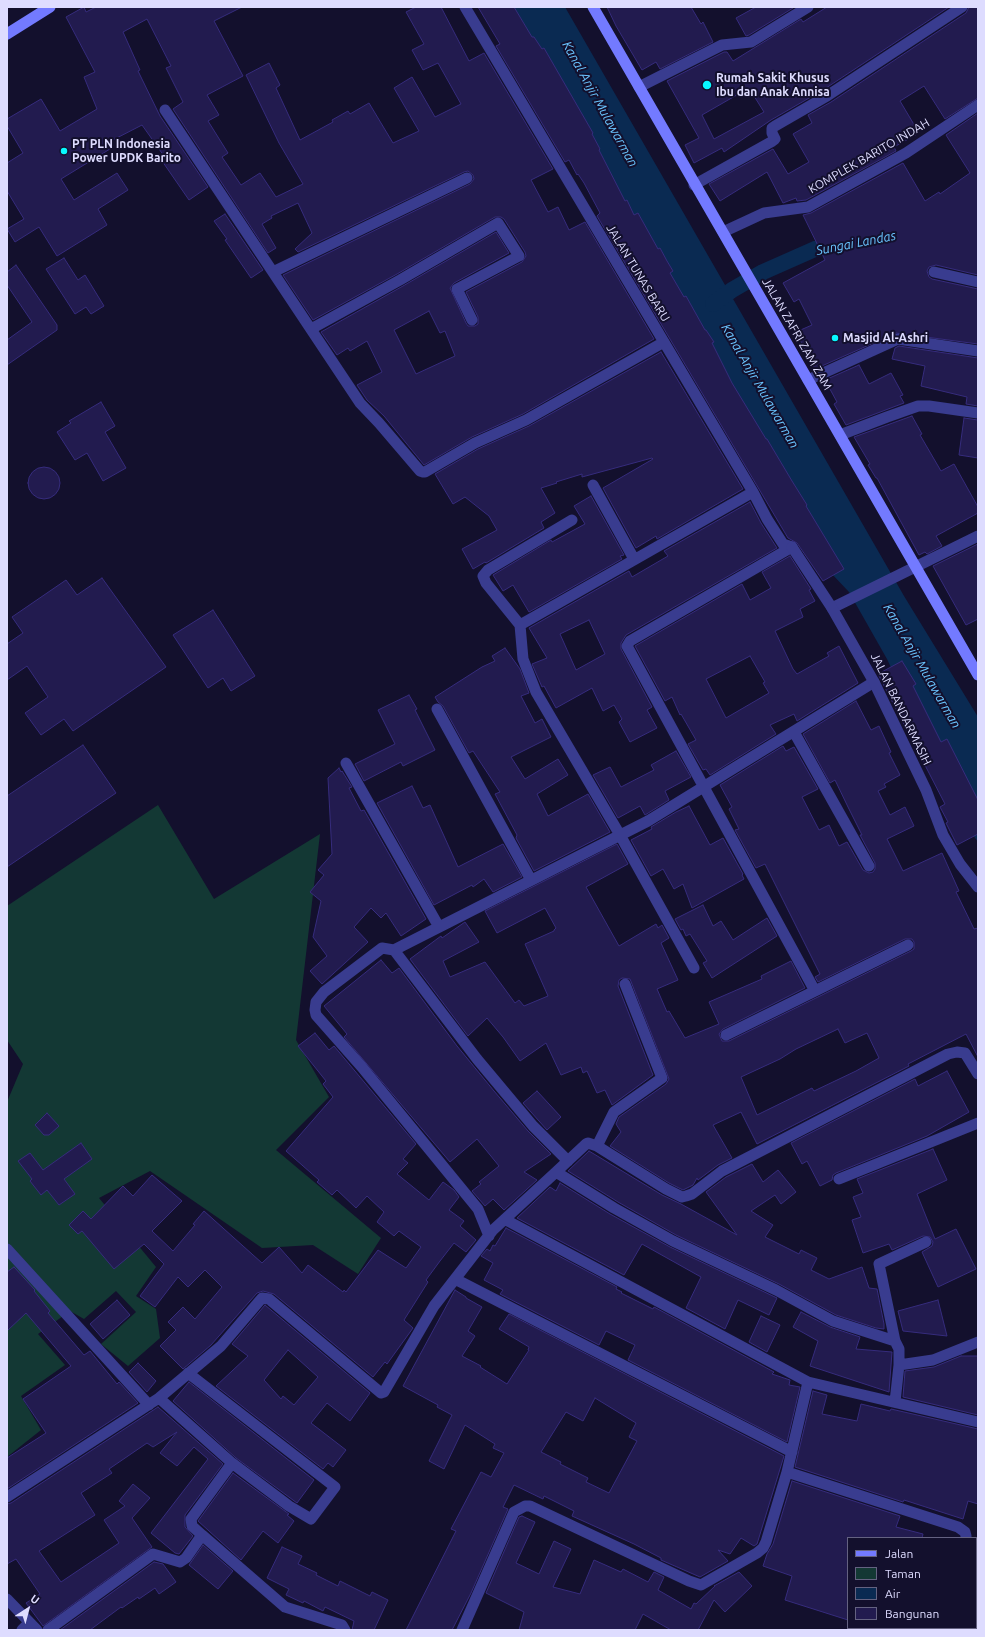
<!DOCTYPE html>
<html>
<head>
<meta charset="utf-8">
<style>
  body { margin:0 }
  #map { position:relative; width:985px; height:1637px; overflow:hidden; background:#13102d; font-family:Ubuntu,sans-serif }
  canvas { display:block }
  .frame { position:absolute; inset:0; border:8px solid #dedcff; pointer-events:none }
  .legend { position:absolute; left:847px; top:1537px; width:130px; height:92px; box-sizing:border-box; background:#13102d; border:1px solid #646281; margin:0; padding:5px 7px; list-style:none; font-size:12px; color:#dedcff }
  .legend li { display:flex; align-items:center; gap:8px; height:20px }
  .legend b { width:20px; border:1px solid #646281 }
  .north { position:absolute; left:8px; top:1589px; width:40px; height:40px; -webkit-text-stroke:3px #13102d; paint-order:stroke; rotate:36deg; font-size:11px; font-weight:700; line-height:16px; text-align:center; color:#dedcff }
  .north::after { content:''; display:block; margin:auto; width:14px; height:18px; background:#dedcff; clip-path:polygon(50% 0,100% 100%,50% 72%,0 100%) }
</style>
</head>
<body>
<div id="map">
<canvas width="985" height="1637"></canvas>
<div class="frame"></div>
<ul class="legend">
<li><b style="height:5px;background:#737aff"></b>Jalan</li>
<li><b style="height:11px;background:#133834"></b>Taman</li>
<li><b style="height:11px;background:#0a2a52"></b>Air</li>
<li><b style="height:11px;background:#221b4f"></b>Bangunan</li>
</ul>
<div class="north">U</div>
</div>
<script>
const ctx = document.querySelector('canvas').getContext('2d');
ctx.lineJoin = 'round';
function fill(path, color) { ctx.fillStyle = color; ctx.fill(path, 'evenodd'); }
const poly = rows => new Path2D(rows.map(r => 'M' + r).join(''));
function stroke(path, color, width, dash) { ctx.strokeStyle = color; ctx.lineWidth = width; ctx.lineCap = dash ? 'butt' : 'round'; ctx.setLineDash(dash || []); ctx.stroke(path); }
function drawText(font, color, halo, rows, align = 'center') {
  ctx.font = font + ' Ubuntu,sans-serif'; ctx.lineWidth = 4; ctx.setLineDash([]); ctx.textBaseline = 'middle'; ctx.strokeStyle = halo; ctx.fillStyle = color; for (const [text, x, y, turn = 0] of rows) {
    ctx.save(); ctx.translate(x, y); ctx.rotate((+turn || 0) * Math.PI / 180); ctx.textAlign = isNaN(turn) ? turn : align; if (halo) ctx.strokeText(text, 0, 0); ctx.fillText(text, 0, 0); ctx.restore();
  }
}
const green = poly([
  [158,805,214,899,320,834,296,1040,329,1097,276,1150,381,1238,358,1274,313,1245,262,1248,150,1171,99,1198,156,1267,136,1296,156,1309,160,1338,128,1366,101,1344,136,1312,116,1291,84,1319,70,1311,38,1334,65,1365,21,1396,41,1430,7,1457,7,1102,23,1064,7,1040,7,906]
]);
const water = poly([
  [489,7,565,7,904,596,978,717,978,842,963,821,887,659,849,592,793,533]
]);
const canal = poly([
  [713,304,732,290,763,272,815,249,841,245]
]);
const building = poly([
  [84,7,86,12,96,7,242,7,214,21,243,76,207,95,219,115,208,121,228,153,222,157,241,185,260,173,276,197,303,184,279,143,246,75,269,63,280,85,276,88,300,140,333,122,332,120,348,111,350,114,369,103,393,143,419,131,394,88,412,77,435,117,461,104,438,63,423,70,412,50,424,44,406,12,416,7,441,7,469,61,484,53,553,169,531,180,548,212,558,207,569,230,585,222,654,339,523,414,472,437,424,465,384,416,367,400,357,385,382,372,367,341,350,351,348,348,337,355,321,332,403,286,496,232,509,253,454,283,450,288,466,323,468,326,475,326,478,324,478,317,466,292,522,262,526,256,525,252,504,219,501,217,495,217,397,274,313,320,283,275,470,184,474,179,473,175,468,171,464,172,298,252,295,249,312,233,298,203,271,216,272,218,262,224,276,248,268,253,173,109,183,102,166,68,171,66,147,19,123,32,140,70,138,71,160,116,208,187,189,200,160,158,164,156,142,125,107,143,110,149,61,179,74,200,117,173,128,190,98,209,107,225,57,256,39,227,15,242,7,229,24,219,7,191,7,163,23,153,7,126,7,119,41,99,60,131,97,109,84,77,95,72,66,17,84,7],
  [429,311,440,333,445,331,455,356,416,374,394,330,429,311],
  [478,7,514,7,532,37,534,37,542,49,544,48,593,133,592,134,600,149,599,150,625,201,627,200,634,215,638,213,658,249,660,248,667,261,673,271,670,273,684,297,686,296,705,330,706,330,714,342,712,343,732,383,766,439,767,439,792,481,807,505,806,506,844,569,823,581,797,543,788,538,597,216,600,213,584,183,578,174,577,175,569,160,565,162,496,46,500,44,478,7],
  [607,7,691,7,701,24,703,22,713,42,660,69,656,62,642,70,616,26,607,7],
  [756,7,793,7,793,8,749,35,746,36,736,18,756,7],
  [827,7,949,7,823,90,771,120,724,152,722,148,694,163,685,145,699,138,667,81,724,52,727,52,733,61,801,19,803,22,827,7],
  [749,88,764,112,714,139,702,115,749,88],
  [969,7,978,7,978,98,945,119,924,86,900,101,919,133,894,147,896,151,806,200,797,201,796,198,783,203,767,172,720,201,709,184,773,149,788,174,809,162,793,134,812,123,808,115,831,102,966,13,969,7],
  [978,113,978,275,936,265,929,267,927,271,929,277,932,279,978,289,978,344,896,333,815,369,796,332,812,325,799,299,794,302,783,283,825,260,803,215,811,213,903,163,925,201,939,192,940,194,970,173,946,135,978,113],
  [225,214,263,270,251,278,225,240,227,239,214,221,225,214],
  [64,258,78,280,85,275,104,306,91,314,86,307,75,314,46,269,64,258],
  [16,265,57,325,57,330,7,365,7,340,32,322,7,285,7,272,16,265],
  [899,346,978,358,978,406,966,404,967,397,921,386,925,366,892,359,895,348,899,346],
  [661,352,743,489,657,539,656,536,636,548,603,488,653,459,652,458,582,477,582,474,556,482,557,483,541,488,555,513,541,522,544,528,486,563,485,562,473,569,462,549,497,530,489,516,465,497,453,504,435,474,478,449,529,426,661,352],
  [859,365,869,384,891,373,903,395,900,396,904,403,846,425,834,404,837,402,825,380,859,365],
  [101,402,115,426,105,432,126,468,103,481,87,453,75,460,57,432,71,423,69,421,101,402],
  [912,416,922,434,920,435,941,471,954,464,978,507,978,513,936,536,942,546,927,554,925,552,919,555,877,478,876,478,868,465,870,464,854,437,912,416],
  [964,418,978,420,978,458,959,455,964,418],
  '28 483a16 16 0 1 1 32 0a16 16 0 1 1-32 0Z',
  [591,496,624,555,620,556,622,559,529,612,513,585,503,591,493,575,551,540,552,542,585,524,574,506,591,496],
  [750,502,761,523,777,548,626,635,621,643,621,649,652,707,647,710,657,728,630,742,619,722,622,719,614,705,603,711,592,688,556,708,544,686,542,687,532,664,547,658,529,628,629,571,632,577,668,556,664,551,750,502],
  [589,620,605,654,576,670,560,634,589,620],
  [978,544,978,619,966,625,933,566,978,544],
  [790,556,811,589,809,590,815,601,800,609,803,617,775,631,793,669,797,674,829,656,827,653,839,646,858,683,797,721,794,714,770,725,776,734,710,775,706,769,703,770,688,744,696,740,681,714,680,715,672,697,665,701,635,646,742,584,750,600,771,588,762,572,790,556],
  [750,656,765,682,763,683,769,693,726,718,706,679,750,656],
  [102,578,166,667,73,731,64,719,41,735,25,713,48,697,27,666,7,680,7,644,23,633,12,617,66,580,77,595,102,578],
  [213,610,255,676,231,691,223,678,208,688,173,635,213,610],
  [505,648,520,669,529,693,521,696,535,723,542,719,551,737,511,757,525,779,558,759,568,775,537,794,548,816,588,794,610,832,534,871,516,838,517,835,495,794,500,792,473,751,469,753,443,706,438,702,435,697,482,667,495,661,492,656,505,648],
  [902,661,916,684,913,686,941,742,947,739,978,800,978,834,957,845,946,823,948,822,940,807,945,804,878,674,902,661],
  [409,695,417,709,415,710,435,750,403,766,401,762,364,781,355,764,395,744,378,710,409,695],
  [856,701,871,730,879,726,891,752,889,753,900,775,884,784,886,787,878,791,890,815,905,807,914,826,887,839,903,871,942,853,959,891,956,892,974,929,978,928,978,1057,966,1034,908,1064,909,1066,757,1144,741,1112,713,1125,732,1158,718,1165,698,1180,697,1178,693,1185,683,1190,669,1183,610,1146,621,1132,616,1124,619,1117,666,1084,669,1079,630,979,622,978,619,980,618,986,653,1075,612,1105,605,1090,597,1093,587,1071,583,1073,581,1067,561,1075,546,1043,520,1061,503,1037,487,1018,468,1036,410,959,441,936,442,938,465,922,479,942,443,961,450,977,485,962,515,1003,519,1000,524,1006,548,996,525,944,554,931,554,930,556,928,545,908,497,933,485,911,617,844,628,864,586,887,619,946,656,924,658,928,662,925,669,938,661,943,678,980,657,989,667,1012,669,1011,685,1038,719,1024,709,1002,762,979,761,976,791,961,805,988,723,1029,719,1034,722,1041,729,1041,911,951,914,949,914,942,912,939,905,939,818,982,815,977,820,974,765,864,756,868,735,830,739,829,729,809,732,807,720,785,783,746,786,751,794,747,818,789,802,797,819,830,829,825,839,846,847,842,863,870,869,873,873,872,875,869,875,863,860,835,862,835,848,807,835,780,830,783,803,734,856,701],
  [838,1029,845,1043,867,1033,879,1058,856,1071,814,1091,812,1088,757,1115,741,1077,780,1059,796,1049,838,1029],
  [83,745,116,793,7,867,7,796,83,745],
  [676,751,691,777,665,791,669,800,645,815,640,806,618,818,593,775,610,767,621,787,654,770,651,765,676,751],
  [339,768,341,772,342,771,352,787,349,788,361,811,364,810,426,919,401,936,386,913,381,918,371,908,354,927,368,942,322,984,310,971,327,956,313,937,321,901,310,892,324,875,318,870,332,854,328,778,339,768],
  [412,786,423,808,430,805,458,867,503,844,522,877,493,892,484,879,473,887,472,885,434,905,377,803,412,786],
  [689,806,710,845,723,838,743,874,742,875,744,879,692,908,683,884,674,889,663,869,651,876,631,840,652,829,651,827,676,812,689,806],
  [703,905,713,926,721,921,733,940,767,918,777,936,712,978,703,963,707,961,690,934,686,936,683,929,681,930,675,919,703,905],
  [381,960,392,973,399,968,457,1046,494,1091,528,1131,551,1154,524,1172,537,1180,504,1210,493,1199,485,1206,472,1191,481,1184,479,1182,499,1166,477,1139,450,1162,344,1037,347,1034,324,1006,381,960],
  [315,1033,329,1050,334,1046,416,1144,403,1159,408,1163,397,1174,429,1200,443,1182,454,1190,459,1197,449,1210,464,1221,460,1226,476,1240,466,1252,454,1243,440,1261,426,1280,428,1282,404,1320,413,1328,387,1364,385,1362,373,1377,274,1294,263,1291,257,1293,211,1345,183,1369,160,1346,176,1330,168,1322,183,1307,195,1319,222,1287,205,1270,188,1287,178,1277,155,1307,140,1296,164,1264,144,1244,114,1269,82,1231,78,1234,69,1225,83,1211,91,1219,123,1186,133,1196,152,1175,182,1201,152,1231,173,1251,195,1225,193,1224,204,1211,262,1263,279,1247,302,1273,308,1265,343,1292,344,1290,346,1292,378,1250,406,1268,421,1247,399,1231,394,1236,377,1222,384,1212,367,1196,356,1208,337,1190,332,1195,317,1182,319,1180,286,1151,333,1097,323,1084,326,1081,298,1046,315,1033],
  [947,1071,969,1112,927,1136,836,1173,833,1175,832,1180,820,1186,807,1161,802,1164,791,1143,915,1079,918,1086,947,1071],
  [537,1091,561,1117,547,1130,523,1103,537,1091],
  [47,1113,59,1126,49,1135,44,1135,35,1125,47,1113],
  [81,1143,92,1159,64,1179,75,1194,59,1205,47,1190,41,1195,30,1181,32,1179,18,1161,30,1153,43,1170,81,1143],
  [933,1149,947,1180,917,1194,935,1239,956,1229,976,1269,938,1287,922,1252,932,1246,933,1242,930,1237,923,1236,892,1250,889,1244,863,1253,852,1220,861,1217,853,1197,863,1193,857,1179,933,1149],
  [589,1151,662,1195,681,1204,737,1235,706,1192,726,1177,752,1164,763,1182,778,1170,796,1192,781,1204,775,1195,751,1211,773,1225,765,1237,799,1254,801,1250,817,1258,811,1270,829,1279,862,1267,869,1288,877,1289,884,1324,884,1329,876,1328,836,1315,779,1284,676,1235,618,1202,568,1171,589,1151],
  [560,1183,610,1214,670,1247,777,1298,769,1315,738,1300,725,1329,686,1308,701,1277,642,1244,624,1275,517,1218,550,1187,556,1191,560,1183],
  [506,1228,617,1287,616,1289,622,1292,621,1293,653,1309,654,1307,774,1372,772,1374,790,1380,789,1385,800,1387,787,1442,628,1360,635,1345,606,1331,599,1345,500,1294,503,1290,484,1280,493,1263,481,1256,487,1249,490,1251,493,1245,495,1246,506,1228],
  [14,1267,35,1290,34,1291,50,1311,48,1313,84,1355,90,1351,117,1384,119,1382,138,1403,7,1489,7,1458,46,1433,23,1399,71,1366,26,1313,7,1331,7,1272,14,1267],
  [455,1290,466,1297,466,1298,482,1307,468,1331,475,1336,462,1356,481,1366,480,1367,507,1384,529,1350,528,1350,529,1347,499,1329,509,1314,784,1456,757,1544,754,1546,741,1538,730,1554,718,1550,728,1561,700,1577,661,1560,661,1558,634,1544,572,1516,574,1511,544,1496,543,1499,514,1485,503,1507,508,1509,471,1593,452,1630,406,1630,456,1531,451,1529,481,1472,491,1477,504,1453,493,1448,495,1444,465,1425,444,1469,429,1461,452,1415,437,1407,438,1405,403,1386,455,1290],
  [595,1398,636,1423,629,1437,637,1441,609,1493,586,1482,588,1478,560,1464,561,1462,541,1452,566,1412,583,1421,595,1398],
  [117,1300,130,1315,103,1339,90,1324,117,1300],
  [938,1300,947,1336,903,1331,898,1311,938,1300],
  [265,1305,370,1393,350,1421,327,1403,311,1423,346,1450,333,1467,328,1463,323,1469,216,1386,248,1356,232,1344,265,1305],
  [288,1350,318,1377,294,1405,283,1396,281,1399,264,1380,288,1350],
  [801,1312,830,1327,860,1337,856,1349,892,1352,889,1392,810,1366,818,1341,793,1327,801,1312],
  [761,1316,780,1325,767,1352,749,1342,761,1316],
  [961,1356,978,1356,978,1415,903,1397,905,1371,934,1367,961,1356],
  [138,1363,156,1381,147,1392,129,1372,138,1363],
  [189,1382,314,1480,297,1503,236,1458,173,1401,189,1382],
  [813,1391,827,1395,822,1414,857,1421,861,1404,890,1411,891,1409,978,1429,978,1504,968,1501,963,1519,904,1500,903,1502,795,1467,813,1391],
  [158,1407,223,1464,185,1515,185,1527,193,1536,179,1554,175,1553,151,1533,208,1459,194,1447,177,1466,160,1453,177,1432,153,1447,147,1443,109,1469,112,1473,81,1493,95,1515,39,1551,61,1582,119,1543,104,1520,125,1506,119,1501,133,1484,150,1498,132,1518,152,1547,43,1626,26,1603,40,1594,16,1559,7,1564,7,1504,11,1503,158,1407],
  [233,1473,289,1514,287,1515,294,1521,278,1543,263,1531,241,1560,198,1521,233,1473],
  [792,1481,900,1516,896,1527,923,1534,922,1538,848,1538,848,1620,785,1600,792,1576,763,1566,767,1554,773,1544,792,1481],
  [522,1516,535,1522,516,1563,539,1574,554,1541,571,1549,553,1587,580,1594,594,1560,621,1572,623,1569,648,1582,654,1572,664,1577,658,1590,691,1609,694,1603,696,1604,715,1586,714,1586,739,1572,752,1586,725,1612,714,1600,698,1630,671,1630,643,1614,635,1630,519,1630,524,1612,486,1593,519,1517,522,1516],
  [203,1545,233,1571,218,1589,189,1565,203,1545],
  [282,1547,302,1556,298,1564,317,1573,316,1575,338,1586,340,1581,370,1596,372,1592,388,1600,374,1630,352,1630,354,1621,325,1607,323,1611,304,1601,303,1603,286,1595,289,1589,267,1578,282,1547],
  [154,1562,163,1564,176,1582,159,1594,155,1588,139,1599,138,1597,122,1608,121,1607,90,1630,60,1630,154,1562]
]);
const minor = poly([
  [465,7,753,492,767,519,783,544,792,547],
  [639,87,722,45,751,42,808,7],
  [165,110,360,403,379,423,420,471,423,472,425,472,475,443,526,420,664,342],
  [694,185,771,142,775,139,772,133,772,128,775,126,827,96,962,7],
  [723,232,764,213,808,207,906,153,978,105],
  [273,272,467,178],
  [934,272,978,282],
  [311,329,400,280,498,223,519,256,457,289,472,320],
  [808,380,898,339,978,351],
  [840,435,887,417,918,406,929,406,978,413],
  [593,485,634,559],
  [572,520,488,570,483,576,486,583,520,625,753,492],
  [792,547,630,641,627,646,815,991],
  [832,608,978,536],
  [520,625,523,659,536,692,620,835,694,968],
  [437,709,531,880],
  [794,732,869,866],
  [346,763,439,927],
  [394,950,477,1059,533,1126,568,1161],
  [726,1035,908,945],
  [597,1146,666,1189,682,1197,686,1196,692,1194,722,1171,948,1054,957,1052,965,1053,978,1074],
  [556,1172,586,1144,588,1143,597,1146,614,1112,662,1078,625,984],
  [839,1179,978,1123],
  [506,1220,808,1382,978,1422],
  [489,1236,478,1209,361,1066,316,1015,315,1010,316,1002,324,992,382,948,394,950,648,821,874,682],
  [7,1249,149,1405],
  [455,1279,792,1452],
  [895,1341,879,1264,926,1242],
  [159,1398,232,1463,289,1506,311,1519,335,1487,188,1373],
  [895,1402,899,1365],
  [787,1472,958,1527,965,1532,966,1536,966,1538],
  [7,1497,159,1398,221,1346,262,1298,269,1299,381,1393,384,1392,434,1306,455,1279,493,1230,556,1172,614,1208,673,1241,776,1290,833,1321,895,1341,899,1349,899,1365,933,1360,978,1342],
  [202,1535,192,1526,191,1519,232,1463],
  [7,1599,37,1630],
  [976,1611,978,1609],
  [22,1630,29,1623],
  [48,1630,153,1554,180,1562,186,1558,202,1535,285,1607,342,1625,345,1630],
  [462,1630,514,1512,525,1506,530,1506,689,1581,701,1585,757,1553,763,1548,766,1542,787,1472,808,1382],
  [955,1630,956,1628]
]);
const tertiary = poly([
  [792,547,832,608,874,682,926,790,943,835,960,864,978,887]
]);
const secondary = poly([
  [593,7,978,675],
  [7,34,50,7]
]);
const markers = [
  [707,85,5,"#08f8ff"],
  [64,151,4,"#08f8ff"],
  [835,338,4,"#08f8ff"]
];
const poiNames = [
  ["Rumah Sakit Khusus",716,78],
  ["Ibu dan Anak Annisa",716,92],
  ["PT PLN Indonesia",72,144],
  ["Power UPDK Barito",72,158],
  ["Masjid Al-Ashri",843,338]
];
const streetNames = [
  ["KOMPLEK BARITO INDAH",869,156,-30],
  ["JALAN TUNAS BARU",638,273,59],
  ["JALAN ZAFRI ZAM ZAM",797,334,60],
  ["JALAN BANDARMASIH",901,709,64]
];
const waterNames = [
  ["Kanal Anjir Mulawarman",600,104,61],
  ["Sungai Landas",856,243,-11],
  ["Kanal Anjir Mulawarman",760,386,60],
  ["Kanal Anjir Mulawarman",922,666,60]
];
fill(green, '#133834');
fill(water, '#0a2a52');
stroke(canal, '#0a2a52', 16);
fill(building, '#221b4f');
stroke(building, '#362c7d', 1);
stroke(minor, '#393c8f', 11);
stroke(tertiary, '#393c8f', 11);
stroke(secondary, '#737aff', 11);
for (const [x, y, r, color] of markers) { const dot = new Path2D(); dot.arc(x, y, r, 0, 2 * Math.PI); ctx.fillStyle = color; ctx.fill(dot); stroke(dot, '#13102d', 1.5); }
drawText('bold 12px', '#dedcff', '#13102d', poiNames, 'left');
drawText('12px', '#dedcff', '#13102d', streetNames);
drawText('italic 13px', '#6ac5ff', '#13102d', waterNames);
</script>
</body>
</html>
